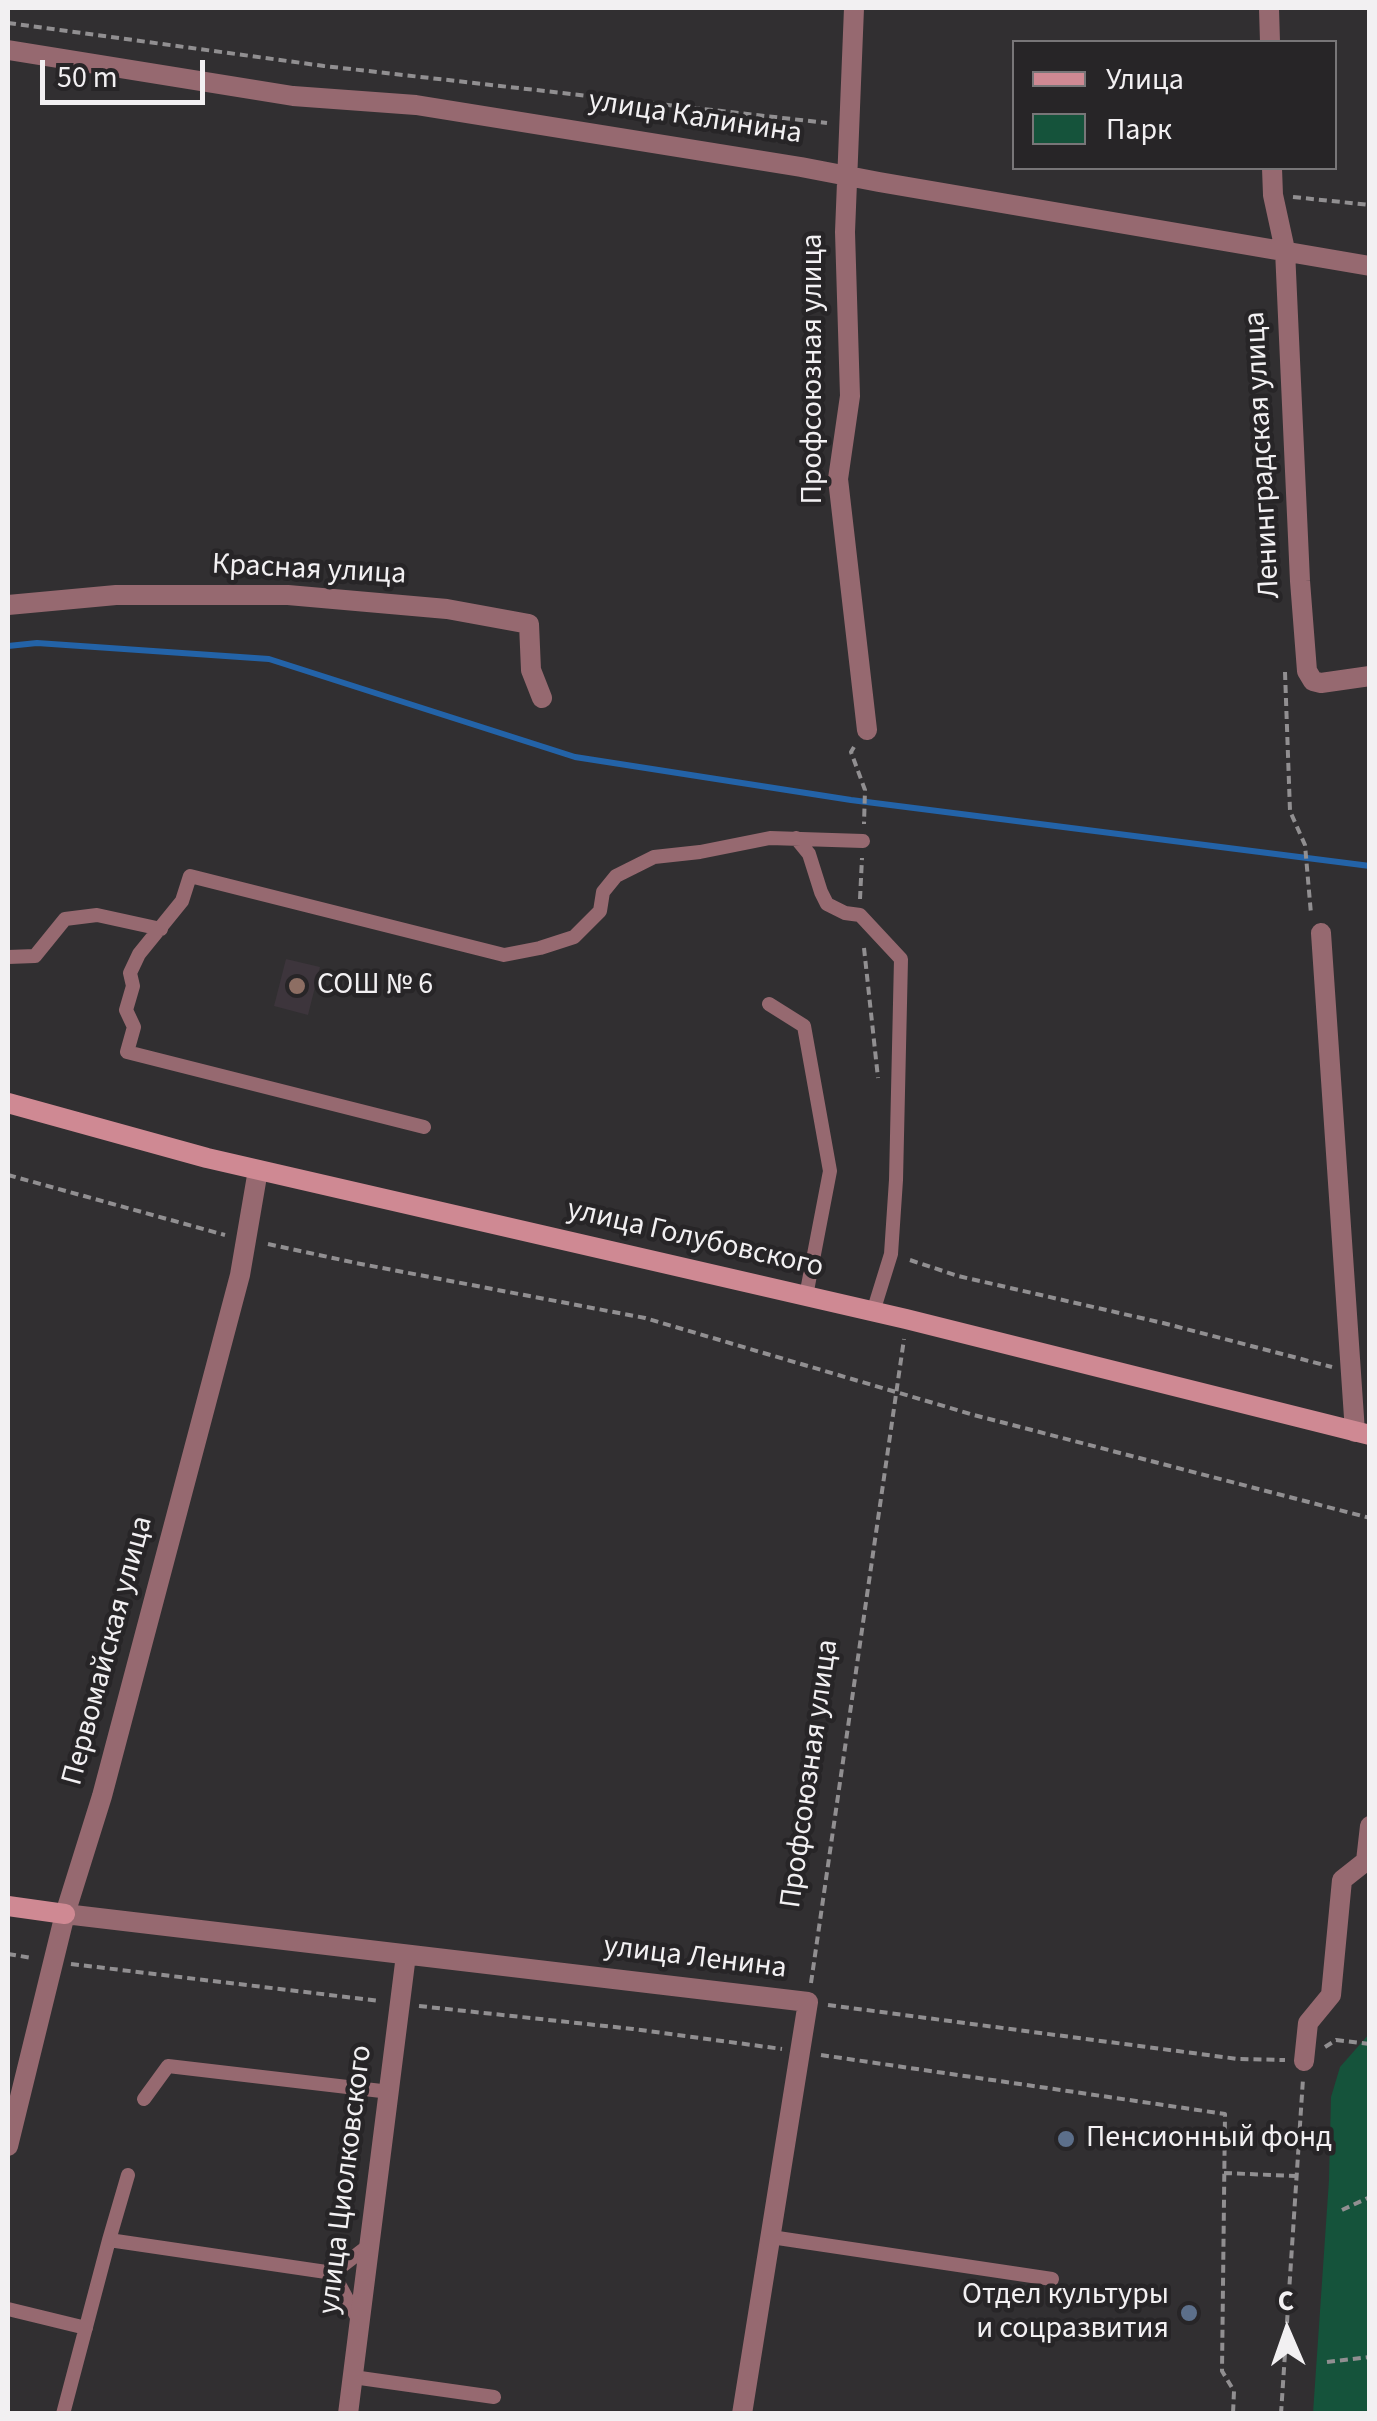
<!DOCTYPE html>
<html>
<head>
<meta charset="utf-8">
<style>
  body { margin:0 }
  #map { position:relative; width:1377px; height:2421px; overflow:hidden; background:#312f31; font-family:"Source Sans 3",sans-serif }
  canvas { display:block }
  .frame { position:absolute; inset:0; border:10px solid #f2f0f2; pointer-events:none }
  .legend { position:absolute; left:1012px; top:40px; width:325px; height:130px; box-sizing:border-box; background:#272527; border:2px solid #787678; margin:0; padding:12px 18px; list-style:none; font-size:30px; color:#f2f0f2 }
  .legend li { display:flex; align-items:center; gap:20px; height:50px }
  .legend b { width:50px; border:2px solid #787678 }
  .north { position:absolute; left:1237px; top:2281px; width:100px; height:100px; -webkit-text-stroke:8px #272527; paint-order:stroke; rotate:358deg; font-size:28px; font-weight:700; line-height:40px; text-align:center; color:#f2f0f2 }
  .north::after { content:''; display:block; margin:auto; width:35px; height:45px; background:#f2f0f2; clip-path:polygon(50% 0,100% 100%,50% 72%,0 100%) }
  .scale { position:absolute; left:40px; top:60px; width:165px; height:45px; box-sizing:border-box; border:5px solid #f2f0f2; border-top:0; padding-left:12px; font-size:30px; line-height:35px; white-space:nowrap; color:#f2f0f2; -webkit-text-stroke:8px #272527; paint-order:stroke }
</style>
</head>
<body>
<div id="map">
<canvas width="1377" height="2421"></canvas>
<div class="frame"></div>
<ul class="legend">
<li><b style="height:12px;background:#cf8993"></b>Улица</li>
<li><b style="height:28px;background:#15533b"></b>Парк</li>
</ul>
<div class="north">С</div>
<div class="scale">50 m</div>
</div>
<script>
const ctx = document.querySelector('canvas').getContext('2d');
ctx.lineJoin = 'round';
function fill(path, color) { ctx.fillStyle = color; ctx.fill(path, 'evenodd'); }
const poly = rows => new Path2D(rows.map(r => 'M' + r).join(''));
function stroke(path, color, width, dash) { ctx.strokeStyle = color; ctx.lineWidth = width; ctx.lineCap = dash ? 'butt' : 'round'; ctx.setLineDash(dash || []); ctx.stroke(path); }
function drawText(font, color, halo, rows, align = 'center') {
  ctx.font = font + ' "Source Sans 3",sans-serif'; ctx.lineWidth = 9; ctx.setLineDash([]); ctx.textBaseline = 'middle'; ctx.strokeStyle = halo; ctx.fillStyle = color; for (const [text, x, y, turn = 0] of rows) {
    ctx.save(); ctx.translate(x, y); ctx.rotate((+turn || 0) * Math.PI / 180); ctx.textAlign = isNaN(turn) ? turn : align; if (halo) ctx.strokeText(text, 0, 0); ctx.fillText(text, 0, 0); ctx.restore();
  }
}
const built = poly([
  [286,959,320,967,308,1015,274,1006]
]);
const green = poly([
  [1369,2034,1369,2413,1313,2413,1329,2180,1331,2097,1340,2067]
]);
const stream = poly([
  [8,646,37,643,269,659,575,757,851,800,1370,866]
]);
const path = poly([
  [8,23,324,66,827,123],
  [1293,197,1370,205],
  [1285,672,1290,811,1305,845,1311,914],
  [854,747,851,752,865,790,864,824],
  [860,899,862,858],
  [864,948,878,1078],
  [8,1175,225,1235],
  [268,1244,356,1263,645,1318,974,1415,1370,1518],
  [910,1260,958,1276,1163,1323,1332,1367],
  [8,1954,32,1958],
  [71,1964,380,2001],
  [811,1983,904,1339],
  [828,2005,1238,2059,1285,2060],
  [419,2006,633,2029,782,2049],
  [1325,2047,1336,2040,1370,2044],
  [821,2055,1225,2114,1222,2371,1234,2391,1233,2414],
  [1224,2173,1296,2176],
  [1342,2210,1370,2197],
  [1327,2362,1370,2357],
  [1281,2414,1303,2079]
]);
const lane = poly([
  [796,838,809,854,821,892,827,904,845,913,860,915,901,959,896,1180,891,1254,873,1312],
  [8,957,35,956,65,919,97,915,161,929],
  [769,1004,804,1026,830,1171,806,1296],
  [424,1127,127,1052,134,1027,126,1010,133,986,130,973,139,954,182,901,190,876,504,955,540,948,574,937,600,911,603,892,616,876,654,857,700,852,770,838,863,841],
  [144,2099,168,2066,390,2092],
  [128,2175,109,2240,333,2273,368,2246],
  [771,2237,1052,2279],
  [333,2273,359,2321],
  [8,2309,86,2328],
  [353,2377,494,2397],
  [63,2414,109,2240]
]);
const street = poly([
  [854,8,845,232,850,396,838,479,867,730],
  [1269,8,1270,42],
  [8,50,293,96,416,105,801,167,879,182,1370,266],
  [1272,168,1273,195,1285,250,1300,581,1307,671,1313,681,1321,683,1370,676],
  [8,605,116,595,288,595,447,609,529,624,531,670,542,698],
  [1321,933,1355,1432],
  [65,1914,808,2002,742,2414],
  [1304,2061,1308,2023,1331,1995,1342,1880,1366,1861,1370,1826],
  [8,2146,65,1914,102,1796,240,1275,258,1170],
  [348,2414,406,1955]
]);
const secondary = poly([
  [8,1103,207,1158,906,1319,1370,1435],
  [8,1906,65,1914]
]);
const markers = [
  [297,986,10,"#8d6e63"],
  [1066,2139,10,"#5c6f8a"],
  [1189,2313,10,"#5c6f8a"]
];
const streetNames = [
  ["улица Калинина",695,119,9],
  ["Профсоюзная улица",814,369,-90],
  ["Ленинградская улица",1264,455,-93],
  ["Красная улица",309,571,3],
  ["улица Голубовского",695,1240,13],
  ["Первомайская улица",109,1651,-75],
  ["Профсоюзная улица",811,1774,-82],
  ["улица Ленина",695,1959,7],
  ["улица Циолковского",347,2180,-83]
];
const poiNames = [
  ["СОШ № 6",317,986],
  ["Пенсионный фонд",1086,2139],
  ["Отдел культуры",1169,2296,"right"],
  ["и соцразвития",1169,2330,"right"]
];
fill(built, '#3d353c');
fill(green, '#15533b');
stroke(stream, '#2363a8', 6);
stroke(path, '#918f91', 4, [8, 5]);
stroke(lane, '#966970', 14);
stroke(street, '#966970', 20);
stroke(secondary, '#cf8993', 20);
for (const [x, y, r, color] of markers) { const dot = new Path2D(); dot.arc(x, y, r, 0, 2 * Math.PI); ctx.fillStyle = color; ctx.fill(dot); stroke(dot, '#272527', 4); }
drawText('30px', '#f2f0f2', '#272527', streetNames);
drawText('30px', '#f2f0f2', '#272527', poiNames, 'left');
</script>
</body>
</html>
